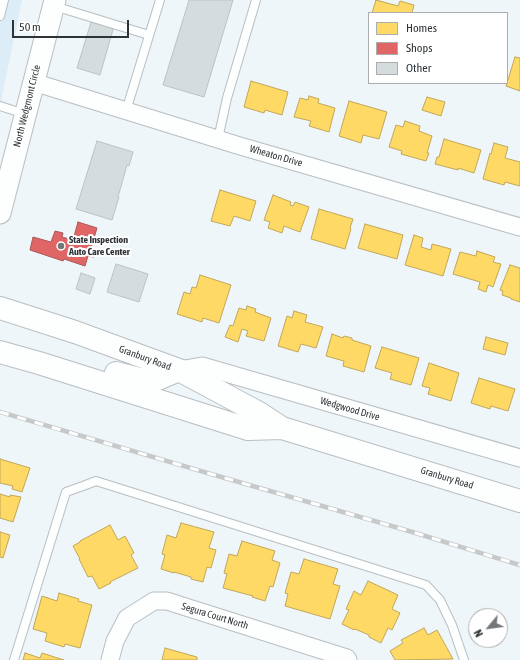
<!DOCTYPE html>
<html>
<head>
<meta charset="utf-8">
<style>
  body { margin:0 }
  #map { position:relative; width:520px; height:660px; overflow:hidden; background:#eff6fa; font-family:"Asap Condensed",sans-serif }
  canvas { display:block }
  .legend { position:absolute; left:368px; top:12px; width:140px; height:72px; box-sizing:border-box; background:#fff; border:1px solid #abadaf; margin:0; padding:5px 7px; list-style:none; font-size:12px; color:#2d3337 }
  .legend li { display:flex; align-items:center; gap:8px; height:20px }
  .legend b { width:20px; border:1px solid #abadaf }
  .north { position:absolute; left:468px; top:608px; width:40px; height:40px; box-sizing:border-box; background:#fff; border:1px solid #abadaf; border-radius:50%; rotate:241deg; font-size:11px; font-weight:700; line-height:16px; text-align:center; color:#2d3337 }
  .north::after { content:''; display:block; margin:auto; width:14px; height:18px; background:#71777b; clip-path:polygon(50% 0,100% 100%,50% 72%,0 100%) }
  .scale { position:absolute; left:12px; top:20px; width:117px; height:18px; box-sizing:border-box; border:2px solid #2d3337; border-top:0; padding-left:5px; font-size:12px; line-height:14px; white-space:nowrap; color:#2d3337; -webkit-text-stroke:3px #fff; paint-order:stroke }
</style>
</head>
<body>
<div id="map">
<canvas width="520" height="660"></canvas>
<ul class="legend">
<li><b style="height:11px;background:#ffd966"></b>Homes</li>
<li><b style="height:11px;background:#e06666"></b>Shops</li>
<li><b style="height:11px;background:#d5dcde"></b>Other</li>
</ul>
<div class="north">N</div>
<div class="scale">50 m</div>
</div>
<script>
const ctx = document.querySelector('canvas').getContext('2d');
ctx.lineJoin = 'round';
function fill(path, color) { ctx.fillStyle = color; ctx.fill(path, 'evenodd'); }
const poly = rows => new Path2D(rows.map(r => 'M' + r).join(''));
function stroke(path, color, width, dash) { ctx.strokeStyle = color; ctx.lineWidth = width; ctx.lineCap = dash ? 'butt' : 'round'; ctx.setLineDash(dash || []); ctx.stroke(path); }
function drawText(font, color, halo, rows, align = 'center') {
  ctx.font = font + ' "Asap Condensed",sans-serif'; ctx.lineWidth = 4; ctx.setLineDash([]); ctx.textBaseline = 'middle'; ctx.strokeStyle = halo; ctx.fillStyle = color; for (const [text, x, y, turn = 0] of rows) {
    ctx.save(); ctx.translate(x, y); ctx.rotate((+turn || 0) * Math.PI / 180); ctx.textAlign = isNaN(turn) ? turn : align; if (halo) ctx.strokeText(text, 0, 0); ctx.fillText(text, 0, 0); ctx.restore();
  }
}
const built = poly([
  [0,0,22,0,0,106]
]);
const homes = poly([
  [376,0,398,6,400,1,414,5,412,13,372,13,376,0],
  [515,57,520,58,520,91,506,86,515,57],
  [251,81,288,92,282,115,265,110,264,113,244,107,251,81],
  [309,96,319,99,318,103,335,108,329,132,309,126,311,121,294,117,300,98,308,100,309,96],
  [427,97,445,102,441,116,422,110,427,97],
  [349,101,387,112,379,139,363,135,361,143,339,136,349,101],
  [405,121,420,126,419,131,432,136,427,153,429,153,426,161,401,154,402,151,389,147,396,125,403,127,405,121],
  [444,139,481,150,474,173,458,168,458,170,435,164,437,157,439,157,444,139],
  [494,143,508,147,505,158,520,162,520,186,505,182,504,185,483,179,490,153,491,154,494,143],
  [220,190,256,201,250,221,234,216,230,226,211,221,220,190],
  [273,195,291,202,290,205,293,206,295,202,309,207,300,232,284,226,282,233,268,228,270,222,264,220,273,195],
  [319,209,353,219,350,228,351,229,345,249,311,239,319,209],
  [365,224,403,235,397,259,358,248,365,224],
  [414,235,423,238,421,247,431,250,432,244,451,249,443,276,405,265,414,235],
  [477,251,495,257,493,262,501,264,493,287,488,285,486,292,478,289,480,282,453,274,460,252,476,256,477,251],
  [510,265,520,268,520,302,511,299,511,298,502,295,503,291,500,290,510,265],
  [200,275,231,285,219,323,203,318,202,322,177,314,184,292,190,294,192,287,196,288,200,275],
  [247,306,256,309,255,312,271,318,264,341,246,336,248,331,242,329,238,342,225,337,230,325,233,326,239,308,246,310,247,306],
  [294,311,307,315,305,322,323,327,316,348,301,344,298,352,278,346,287,316,292,318,294,311],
  [332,334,343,338,344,336,352,338,352,340,371,346,364,372,343,366,344,361,326,356,332,334],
  [486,337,508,343,505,355,483,349,486,337],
  [382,347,419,358,411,385,390,379,392,373,375,368,382,347],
  [429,363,459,373,451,401,428,394,430,388,422,386,429,363],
  [479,378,515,389,508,411,491,406,490,409,471,403,479,378],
  [0,459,30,468,22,492,12,489,13,486,0,483,0,459],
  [0,494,10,497,10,495,21,497,13,522,0,518,0,494],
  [181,523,214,532,209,548,216,550,211,568,207,567,203,582,191,579,191,577,174,572,174,573,161,569,165,555,162,554,167,535,176,538,181,523],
  [110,525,118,540,125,536,134,553,131,555,138,568,110,582,111,583,99,589,92,576,88,577,79,559,80,559,73,546,80,542,80,541,110,525],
  [0,532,10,535,3,558,0,557,0,532],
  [242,541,275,551,272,560,280,563,273,587,270,586,265,601,252,597,253,596,223,588,227,574,224,573,229,554,237,556,242,541],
  [304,559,338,569,333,584,340,586,330,619,285,606,288,594,285,593,291,572,299,574,304,559],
  [368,581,398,595,392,609,400,613,392,630,388,628,381,643,369,637,369,635,355,629,354,630,342,624,349,610,346,609,354,591,361,595,368,581],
  [59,593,79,599,78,601,92,605,80,648,65,644,64,647,45,641,47,633,33,629,42,596,57,601,59,593],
  [424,628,428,635,437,630,453,659,395,660,390,651,403,643,401,640,424,628],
  [165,648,197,657,197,660,162,660,165,648],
  [25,653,40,658,42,653,64,660,23,660,25,653]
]);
const shops = poly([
  [78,222,97,228,90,251,96,253,94,257,88,256,85,266,64,259,63,261,30,250,33,237,51,242,55,231,63,233,62,237,73,240,78,222]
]);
const building = poly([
  [189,0,233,0,204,97,163,85,189,0],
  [92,19,114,26,100,75,77,68,92,19],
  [97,141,133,152,129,166,127,165,118,197,119,197,112,220,76,209,97,141],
  [116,264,148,274,139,302,107,292,116,264],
  [81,273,95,278,90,294,76,289,81,273]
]);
const service = poly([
  [54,6,149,35],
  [0,16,4,0],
  [0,106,25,114],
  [126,111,160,0],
  [218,139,227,98,256,0],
  [14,660,66,492,83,486,96,481,426,585,440,600,452,625,464,660]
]);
const minor = poly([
  [33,82,240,146,520,227],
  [179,370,202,366,520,458],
  [110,660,115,641,127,618,154,601,167,601,192,609,347,658,348,660]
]);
const tertiary = poly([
  [0,213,55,0]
]);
const secondary = poly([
  [0,308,75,332,179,370,259,413,282,428],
  [0,352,39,363,248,429,282,428,520,501],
  [116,373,143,380,158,379,179,370]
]);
const rail = poly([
  [0,412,211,474,409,531,520,565]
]);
const markers = [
  [61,246,4,"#71777b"]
];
const streetNames = [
  ["North Wedgmont Circle",27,106,-76],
  ["Wheaton Drive",276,156,16],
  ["Granbury Road",145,358,20],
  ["Wedgwood Drive",350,409,16],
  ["Granbury Road",447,478,17],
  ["Segura Court North",215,616,17]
];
const poiNames = [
  ["State Inspection",69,240],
  ["Auto Care Center",69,252]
];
fill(built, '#ddedf7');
fill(homes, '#ffd966');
stroke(homes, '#c0a758', 1);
fill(shops, '#e06666');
stroke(shops, '#aa5758', 1);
fill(building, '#d5dcde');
stroke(building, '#bbc2c4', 1);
stroke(service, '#b8bec1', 10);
stroke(minor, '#b8bec1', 19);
stroke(tertiary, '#b8bec1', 23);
stroke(secondary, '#b8bec1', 24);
stroke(service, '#fdfefe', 8);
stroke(minor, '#fdfefe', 17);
stroke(tertiary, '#fdfefe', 21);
stroke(secondary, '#fdfefe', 22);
stroke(rail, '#c6c8c9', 4.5);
stroke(rail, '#fff', 3, [9]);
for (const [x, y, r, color] of markers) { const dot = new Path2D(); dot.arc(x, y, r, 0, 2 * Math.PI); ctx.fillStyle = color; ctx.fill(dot); stroke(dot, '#fff', 1.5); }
drawText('10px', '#2d3337', '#fff', streetNames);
drawText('bold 10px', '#2d3337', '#fff', poiNames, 'left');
</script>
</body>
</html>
